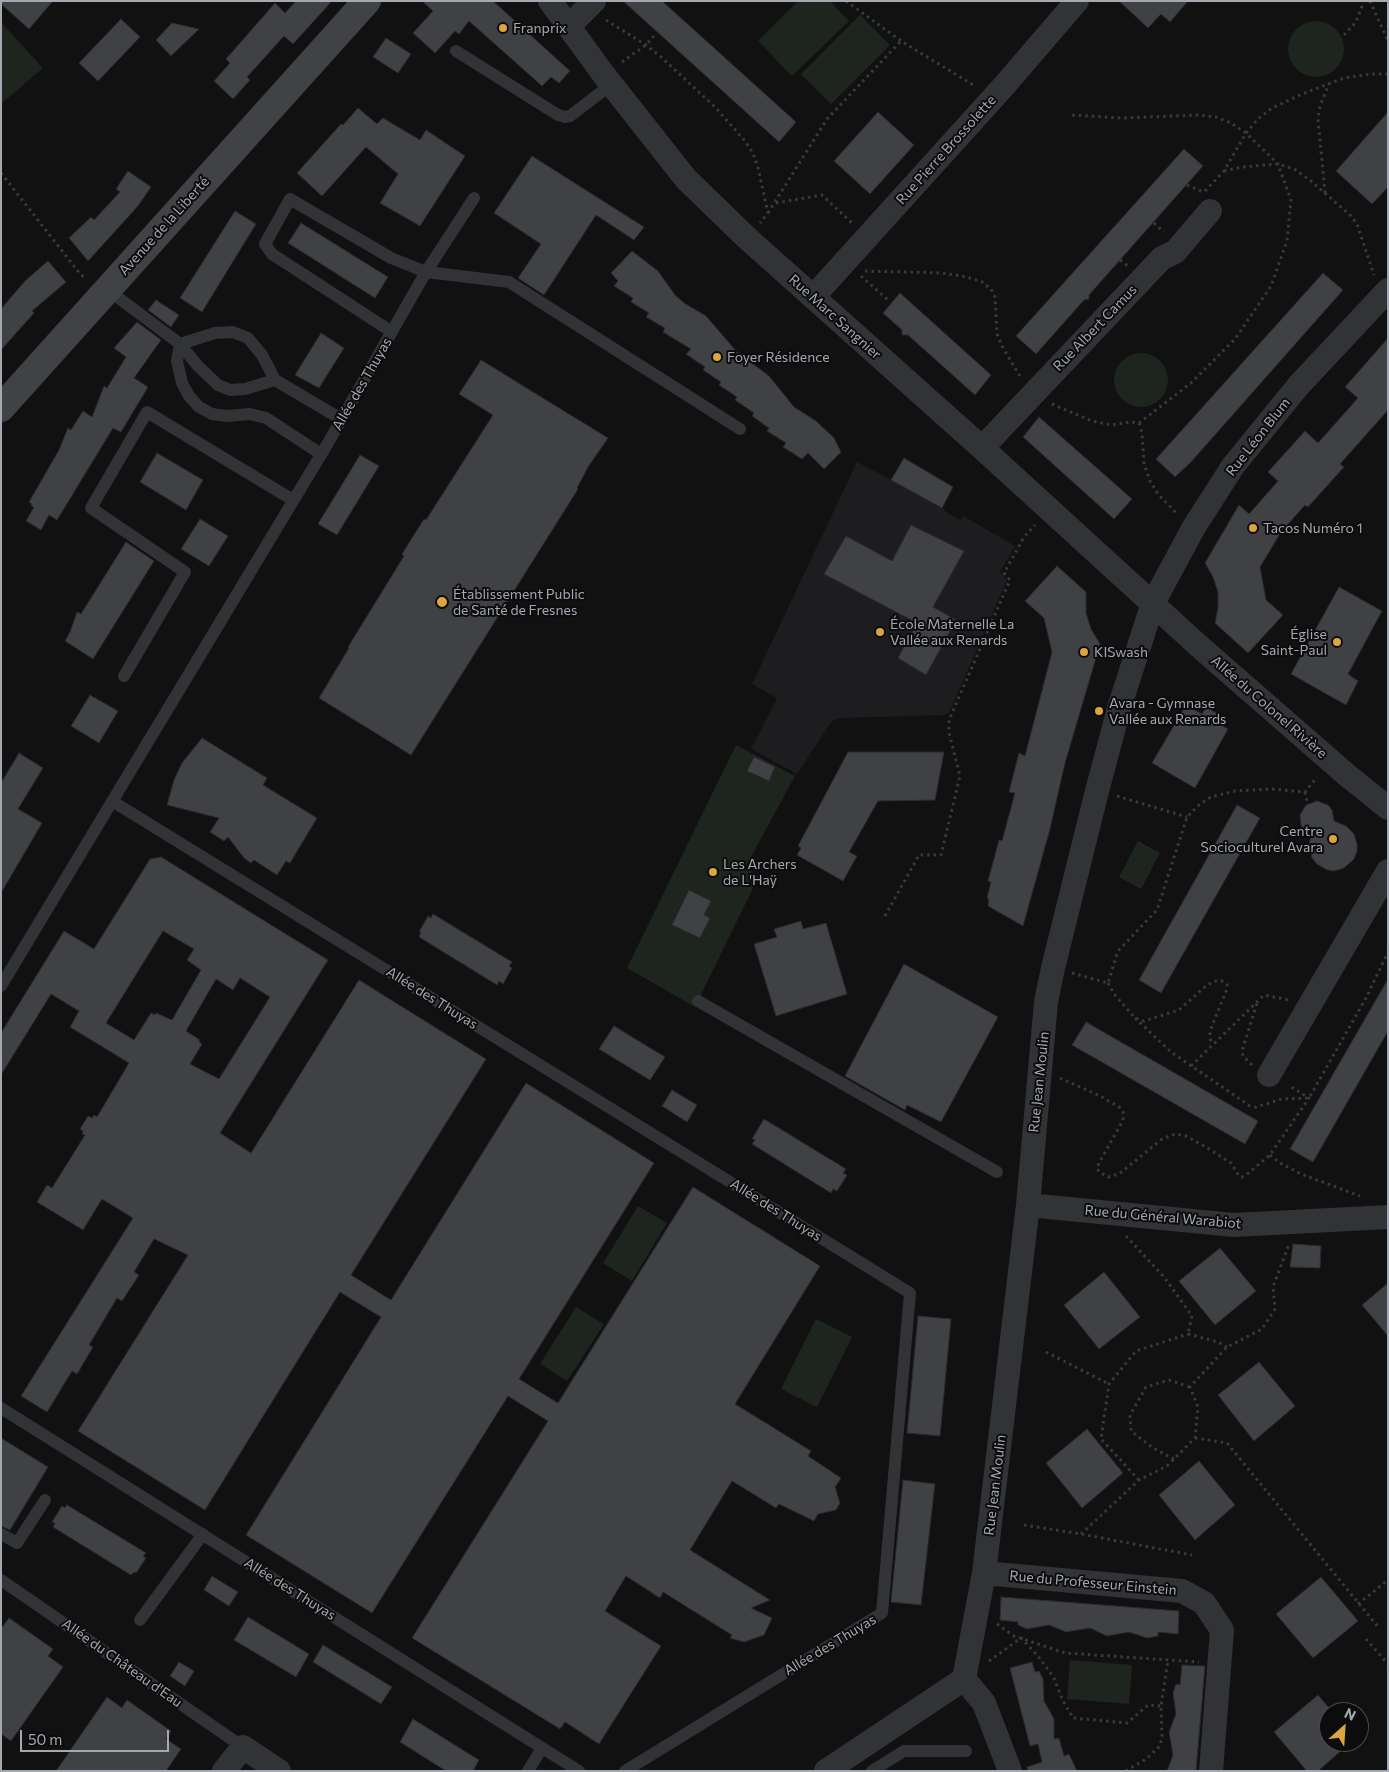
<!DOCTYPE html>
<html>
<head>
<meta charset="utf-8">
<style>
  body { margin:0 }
  #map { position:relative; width:1389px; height:1772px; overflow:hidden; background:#111112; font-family:Commissioner,sans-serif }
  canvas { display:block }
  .frame { position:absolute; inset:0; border:2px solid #a4a8b1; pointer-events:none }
  .north { position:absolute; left:1319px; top:1702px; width:50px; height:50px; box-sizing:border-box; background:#0c0c0d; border:1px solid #494a4f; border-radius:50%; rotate:26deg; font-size:14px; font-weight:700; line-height:20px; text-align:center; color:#a4a8b1 }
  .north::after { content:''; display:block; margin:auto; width:18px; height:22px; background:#dba540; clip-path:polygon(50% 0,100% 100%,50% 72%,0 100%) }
  .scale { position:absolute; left:20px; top:1730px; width:149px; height:22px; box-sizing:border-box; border:2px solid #a4a8b1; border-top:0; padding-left:6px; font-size:15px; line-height:18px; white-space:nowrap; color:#a4a8b1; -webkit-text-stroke:4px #0c0c0d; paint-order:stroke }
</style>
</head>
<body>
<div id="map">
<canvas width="1389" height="1772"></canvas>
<div class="frame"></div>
<div class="north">N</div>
<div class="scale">50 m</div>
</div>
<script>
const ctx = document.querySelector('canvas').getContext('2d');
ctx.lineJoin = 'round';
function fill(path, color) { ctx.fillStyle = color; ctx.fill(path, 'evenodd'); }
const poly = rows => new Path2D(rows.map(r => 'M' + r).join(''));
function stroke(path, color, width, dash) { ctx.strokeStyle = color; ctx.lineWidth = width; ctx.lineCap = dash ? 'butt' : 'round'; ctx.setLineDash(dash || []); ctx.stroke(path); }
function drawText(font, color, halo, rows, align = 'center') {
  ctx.font = font + ' Commissioner,sans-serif'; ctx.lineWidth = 4; ctx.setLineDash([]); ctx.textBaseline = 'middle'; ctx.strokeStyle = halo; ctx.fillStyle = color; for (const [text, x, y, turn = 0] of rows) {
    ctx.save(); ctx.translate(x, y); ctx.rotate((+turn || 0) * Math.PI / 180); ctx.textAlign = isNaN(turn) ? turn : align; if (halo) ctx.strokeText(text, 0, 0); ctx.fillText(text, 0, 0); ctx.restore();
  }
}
const built = poly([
  [904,458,953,487,942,507,947,513,961,520,963,516,1015,546,1000,572,1007,580,949,713,943,715,840,718,832,721,797,774,751,749,777,698,752,684,857,462,891,480]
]);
const green = poly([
  [798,1,830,1,849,21,792,76,758,41],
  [860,15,890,45,831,104,801,74],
  '1288 49a28 28 0 1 1 56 0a28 28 0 1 1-56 0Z',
  [1,22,43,68,1,104],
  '1114 380a27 27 0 1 1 54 0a27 27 0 1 1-54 0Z',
  [736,745,795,776,745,868,759,876,695,1007,627,968],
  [1138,841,1160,853,1141,889,1119,877],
  [638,1206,667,1223,632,1281,603,1263],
  [576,1307,604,1324,567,1381,540,1364],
  [816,1319,852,1337,817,1407,781,1389],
  [1070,1660,1132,1665,1129,1704,1067,1699]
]);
const building = poly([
  [1,1,53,1,29,29,1,4,1,1],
  [296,1,332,1,293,44,284,36,247,77,250,80,233,99,214,81,230,63,226,59,275,3,285,13,296,1],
  [422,1,493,1,570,71,559,83,551,77,542,86,469,21,459,34,455,31,435,53,413,33,433,11,422,1],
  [623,1,662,1,796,122,779,142,623,1],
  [1119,1,1188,1,1170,22,1161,14,1148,28,1119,1],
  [121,19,140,37,98,81,79,63,121,19],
  [172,23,199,29,171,56,156,40,172,23],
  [386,38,411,54,398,73,373,57,386,38],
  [358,108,377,124,383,118,420,140,426,130,465,156,420,226,380,203,398,174,366,147,322,196,297,173,341,124,343,125,358,108],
  [878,112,914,145,870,194,834,161,878,112],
  [1388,112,1388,187,1372,204,1336,171,1388,112],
  [1184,149,1203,166,1089,295,1089,299,1084,300,1036,354,1016,336,1184,149],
  [532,156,644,227,634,240,596,215,544,295,518,278,541,244,494,213,532,156],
  [128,171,151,187,138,206,88,261,69,238,91,217,94,220,120,192,116,189,128,171],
  [235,211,256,224,202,312,180,298,235,211],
  [301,223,388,277,375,298,288,243,301,223],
  [632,251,658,271,675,295,684,303,706,316,737,352,769,376,794,407,816,421,834,438,841,452,824,469,808,453,802,459,783,447,786,443,767,431,769,428,752,416,754,413,735,400,737,397,719,385,721,382,703,370,705,367,686,354,691,349,663,332,665,328,646,317,649,313,631,302,633,298,614,286,618,281,611,273,632,251],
  [48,261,66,282,32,311,34,313,1,350,1,309,25,281,48,261],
  [1323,273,1343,290,1191,462,1175,477,1156,459,1323,273],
  [900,293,991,375,975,395,908,335,902,335,902,330,883,313,900,293],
  [156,300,179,315,171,327,148,310,156,300],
  [137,322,161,340,134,378,148,387,121,432,113,428,57,520,49,515,41,530,26,521,34,507,31,506,32,504,29,502,59,450,68,428,71,430,83,411,92,417,104,386,107,388,126,357,114,348,137,322],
  [321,333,344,348,319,388,295,375,321,333],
  [1388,338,1388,410,1340,464,1344,467,1308,507,1305,505,1281,532,1260,567,1266,600,1283,615,1248,653,1215,623,1218,608,1218,592,1213,577,1205,563,1239,505,1249,514,1278,481,1268,472,1305,431,1318,443,1358,398,1345,387,1388,338],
  [481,360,608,438,588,467,577,488,578,489,411,755,319,698,349,648,348,647,404,556,402,554,424,519,426,520,493,415,459,394,481,360],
  [1039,417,1132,499,1114,519,1023,437,1039,417],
  [157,453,203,480,186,510,140,482,157,453],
  [360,455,379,466,337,535,318,524,360,455],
  [904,458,953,487,942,508,891,480,904,458],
  [200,519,228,536,209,566,181,549,200,519],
  [911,525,964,551,933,607,956,620,926,675,898,658,917,623,824,574,846,536,892,561,911,525],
  [126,542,154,561,93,659,65,641,70,632,77,612,81,614,126,542],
  [1057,566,1086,592,1086,613,1091,629,1100,644,1065,763,1050,829,1023,926,988,906,989,899,987,898,991,882,988,881,999,840,1002,841,1015,793,1009,792,1019,753,1025,756,1052,652,1044,618,1025,601,1057,566],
  [1339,587,1382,611,1348,674,1358,681,1346,705,1291,674,1339,587],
  [90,695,118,711,99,743,71,726,90,695],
  [1186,705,1202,714,1206,707,1223,717,1219,724,1228,729,1195,788,1152,763,1186,705],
  [202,738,267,778,263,785,317,818,290,863,286,861,277,875,254,860,251,863,244,858,228,837,224,841,210,832,219,818,167,805,174,780,182,763,202,738],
  [848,752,944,752,935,800,878,801,849,852,857,856,843,881,797,855,801,848,798,846,848,752],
  [19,753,43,768,18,809,42,823,1,893,1,783,19,753],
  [754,757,775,767,769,781,747,771,754,757],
  [1317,801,1328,805,1332,810,1334,821,1346,826,1354,834,1357,844,1357,851,1354,859,1344,868,1334,871,1327,870,1317,864,1312,858,1309,844,1312,834,1304,830,1301,825,1300,815,1306,805,1317,801],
  [1237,805,1260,818,1161,993,1139,980,1237,805],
  [161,857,328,960,220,1133,251,1153,359,980,486,1059,351,1275,391,1300,526,1083,654,1163,519,1379,558,1403,693,1187,820,1266,735,1404,811,1451,808,1456,841,1478,835,1487,840,1503,836,1510,818,1514,814,1521,779,1504,776,1508,732,1481,690,1550,770,1600,751,1608,772,1618,764,1635,744,1642,730,1638,732,1635,663,1592,660,1598,626,1576,605,1611,661,1646,599,1744,565,1722,560,1729,412,1638,548,1421,508,1396,372,1613,246,1535,381,1317,340,1292,205,1510,78,1431,188,1255,154,1239,134,1272,139,1275,122,1301,117,1298,89,1345,93,1347,77,1374,72,1371,47,1412,21,1396,133,1218,102,1199,83,1230,37,1202,47,1185,52,1188,85,1135,82,1134,83,1131,80,1129,88,1116,92,1118,94,1115,97,1117,129,1063,70,1027,79,1011,51,994,1,1075,1,1033,64,931,94,949,150,859,161,857],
  [163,931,194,949,187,960,201,970,172,1020,156,1013,155,1015,151,1013,134,1040,106,1023,163,931],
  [240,978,270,997,219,1079,190,1064,202,1044,199,1042,200,1040,186,1031,216,979,233,990,240,978],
  [689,890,711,901,704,915,710,918,700,938,672,925,689,890],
  [433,914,512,962,509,966,512,968,503,984,499,981,497,985,419,937,421,932,419,932,428,916,431,918,433,914],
  [801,921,803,929,826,923,847,994,776,1016,754,944,777,937,774,929,801,921],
  [904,964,998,1017,941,1122,907,1105,905,1110,845,1076,904,964],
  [1388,979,1388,1031,1313,1162,1290,1149,1388,979],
  [1086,1022,1258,1121,1245,1144,1072,1045,1086,1022],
  [614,1026,665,1057,650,1080,599,1049,614,1026],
  [672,1090,697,1105,687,1122,662,1106,672,1090],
  [764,1119,846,1169,843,1173,847,1175,837,1191,833,1189,831,1193,752,1144,755,1140,752,1139,764,1119],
  [1293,1244,1321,1246,1320,1268,1290,1267,1293,1244],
  [1220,1248,1256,1291,1215,1325,1179,1281,1220,1248],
  [1104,1272,1140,1317,1099,1349,1064,1305,1104,1272],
  [1388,1283,1388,1336,1362,1305,1388,1283],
  [918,1316,951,1319,940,1436,907,1433,918,1316],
  [1259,1362,1295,1406,1254,1441,1218,1395,1259,1362],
  [1087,1429,1123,1473,1082,1508,1046,1463,1087,1429],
  [1,1438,48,1467,10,1530,1,1526,1,1438],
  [1199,1461,1235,1505,1195,1540,1159,1495,1199,1461],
  [903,1480,935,1484,921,1605,891,1602,903,1480],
  [67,1505,146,1553,143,1556,146,1558,136,1573,134,1572,131,1575,53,1527,55,1523,52,1522,62,1506,65,1508,67,1505],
  [212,1576,238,1592,229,1606,204,1590,212,1576],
  [1321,1577,1358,1621,1313,1658,1276,1614,1321,1577],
  [1001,1597,1179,1611,1178,1634,1158,1632,1158,1636,1147,1638,1129,1632,1107,1636,1090,1628,1066,1632,1049,1625,1027,1629,1018,1625,1018,1622,1000,1620,1001,1597],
  [248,1617,309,1654,296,1677,234,1640,248,1617],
  [9,1618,53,1649,48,1656,63,1667,11,1741,1,1734,1,1629,9,1618],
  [323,1645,392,1687,381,1704,313,1662,323,1645],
  [179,1662,194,1671,185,1686,170,1676,179,1662],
  [1032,1662,1035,1672,1039,1671,1043,1679,1044,1701,1054,1719,1054,1739,1059,1738,1064,1756,1069,1754,1077,1771,1028,1771,1027,1767,1042,1762,1038,1744,1030,1746,1010,1668,1032,1662],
  [1182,1665,1205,1666,1196,1771,1167,1771,1173,1755,1169,1732,1176,1714,1173,1693,1176,1684,1180,1685,1182,1665],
  [1318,1695,1329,1708,1329,1742,1351,1742,1318,1771,1307,1771,1274,1732,1318,1695],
  [107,1697,122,1708,127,1700,171,1731,166,1739,181,1749,166,1771,56,1771,107,1697],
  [413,1719,479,1760,473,1771,446,1771,400,1742,413,1719]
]);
const path = poly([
  [846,1,901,41,975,86],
  [1370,1,1388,41],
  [606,20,646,45,660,56,715,107,745,141,753,153,758,168,768,213,760,223],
  [1344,35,1356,22,1364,1],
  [622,62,646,45,654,36],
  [1224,171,1242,167,1278,164,1294,169,1311,181,1350,215,1357,224,1374,275],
  [1,173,81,275,87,278],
  [1187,185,1203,192],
  [1205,191,1224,171,1246,133,1257,120,1272,108,1302,94,1344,78,1371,74,1388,74],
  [1325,193,1318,119,1320,106,1329,84],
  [776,203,822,195,853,224],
  [768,213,827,119,901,41],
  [1154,223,1164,232],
  [1120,260,1128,266],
  [865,271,942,273,967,277,982,282,991,289,995,297,997,334,1002,346,1021,378],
  [861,276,889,301],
  [1052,404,1092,421,1111,425,1130,422,1139,423,1191,383,1235,339,1271,286,1287,241,1291,200,1278,164,1246,133,1231,123,1216,117,1199,115,1121,118,1072,115],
  [1139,423,1142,433,1144,464,1150,481,1158,494,1178,515],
  [1305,792,1307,801],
  [1117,796,1187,817],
  [885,916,919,855,941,855,960,776,949,733,949,720,1010,580,1004,573,1024,537,1035,525],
  [1072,973,1108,983,1118,951,1157,910,1187,817,1200,804,1211,797,1235,791,1272,789,1305,792,1317,777],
  [1108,983,1114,994,1135,1018,1144,1021,1179,1010,1207,985,1218,980,1222,981,1227,985,1227,989,1210,1031,1210,1039,1214,1044],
  [1135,1018,1171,1052,1250,1106,1256,1107,1282,1099,1309,1098,1366,998,1388,952],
  [1252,1065,1243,1056,1242,1051,1258,1000],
  [1191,1066,1264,995,1289,1000],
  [1060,1078,1100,1096,1119,1107,1123,1112,1124,1116,1122,1122,1099,1163,1097,1168,1099,1172,1108,1177,1119,1174,1162,1139,1175,1134,1186,1136,1206,1147,1231,1163,1239,1176,1242,1177,1246,1175,1270,1155,1309,1098,1288,1085],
  [1270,1155,1280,1163,1301,1174,1360,1196],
  [1126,1236,1164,1277,1192,1316,1188,1334],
  [1188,1334,1218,1342,1227,1347],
  [1046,1352,1109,1384],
  [1195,1438,1227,1443,1379,1628],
  [1174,1459,1153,1448,1131,1431,1130,1415,1146,1387,1169,1380,1190,1387],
  [1139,1480,1101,1439,1109,1384,1136,1351,1188,1334],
  [1024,1525,1081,1534,1192,1555],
  [1081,1534,1139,1480,1167,1466,1195,1438,1198,1407,1190,1387,1227,1347,1262,1329,1275,1309,1273,1287,1289,1244],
  [1358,1604,1388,1580],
  [997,1624,1014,1636,1065,1653,1199,1662],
  [1366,1639,1388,1664],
  [989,1661,1021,1638,1038,1656,1054,1678,1063,1701,1073,1718,1127,1723,1148,1705,1161,1706],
  [1126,1771,1146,1759,1160,1746,1162,1736,1161,1706,1168,1660]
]);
const lane = poly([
  [456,51,558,115,565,117,570,116,612,84],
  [108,290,180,344,198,366,218,385,230,390,245,389,275,380,262,355,248,338,233,332,215,333,180,344],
  [392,332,272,254,265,244,290,199,391,258,426,272,474,198],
  [180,344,177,361,182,383,189,396,199,407,212,414,227,416,250,414,266,418,321,454],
  [275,380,341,419],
  [124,676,185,572,91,508,147,412,293,500],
  [112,801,910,1293,882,1613,625,1771],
  [1,986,328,443,426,272,509,282,740,429],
  [698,1001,997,1172],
  [1,1408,579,1771],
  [1,1534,17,1543,45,1500],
  [1,1580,243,1747],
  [140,1620,203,1534],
  [528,1771,542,1748],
  [872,1771,904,1751,966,1751]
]);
const street = poly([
  [550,1,604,75,686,179,747,238,982,448,1200,647,1348,776,1388,808],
  [569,26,594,1],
  [813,297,1003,87,1077,1],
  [982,448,1162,258,1175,252,1210,211],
  [1269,1075,1388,871],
  [1028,1205,1234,1225,1388,1217],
  [984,1573,1182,1591,1204,1603,1222,1630,1211,1771],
  [964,1679,984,1703,1010,1771],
  [224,1771,243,1747,279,1771],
  [826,1771,964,1679,984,1573,1028,1205,1046,1002,1053,968,1097,791,1120,705,1153,603,1194,527,1233,466,1299,385,1388,290]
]);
const secondary = poly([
  [1,408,367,1]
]);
const markers = [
  [503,28,5,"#dba540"],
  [717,357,5,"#dba540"],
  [1253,528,5,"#dba540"],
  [442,602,6,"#dba540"],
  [880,632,5,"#dba540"],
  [1337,642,5,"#dba540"],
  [1084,652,5,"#dba540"],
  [1099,711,5,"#dba540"],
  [1333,839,5,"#dba540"],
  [713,872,5,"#dba540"]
];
const poiNames = [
  ["Franprix",513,28],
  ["Foyer Résidence",727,357],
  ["Tacos Numéro 1",1263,528],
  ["Établissement Public",453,594],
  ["de Santé de Fresnes",453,610],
  ["École Maternelle La",890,624],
  ["Vallée aux Renards",890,640],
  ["Église",1327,634,"right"],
  ["Saint-Paul",1327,650,"right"],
  ["KISwash",1094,652],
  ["Avara - Gymnase",1109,703],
  ["Vallée aux Renards",1109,719],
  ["Centre",1323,831,"right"],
  ["Socioculturel Avara",1323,847,"right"],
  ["Les Archers",723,864],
  ["de L'Haÿ",723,880]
];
const streetNames = [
  ["Rue Pierre Brossolette",946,150,-48],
  ["Avenue de la Liberté",164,226,-48],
  ["Rue Marc Sangnier",835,317,42],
  ["Rue Albert Camus",1095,328,-46],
  ["Allée des Thuyas",362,384,-60],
  ["Rue Léon Blum",1258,437,-52],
  ["Allée du Colonel Rivière",1269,707,41],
  ["Allée des Thuyas",432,998,32],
  ["Rue Jean Moulin",1039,1082,-84],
  ["Allée des Thuyas",776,1210,32],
  ["Rue du Général Warabiot",1163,1217,5],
  ["Rue Jean Moulin",995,1485,-83],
  ["Rue du Professeur Einstein",1093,1583,5],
  ["Allée des Thuyas",290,1589,32],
  ["Allée des Thuyas",830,1645,-31],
  ["Allée du Château d'Eau",122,1663,35]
];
fill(built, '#1d1d1f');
fill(green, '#1e241e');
fill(building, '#404145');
stroke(building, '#2b2b2e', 1);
stroke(path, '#383a3d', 3, [2.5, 4]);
stroke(lane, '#323336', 12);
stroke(street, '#323336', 24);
stroke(secondary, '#414246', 28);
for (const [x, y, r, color] of markers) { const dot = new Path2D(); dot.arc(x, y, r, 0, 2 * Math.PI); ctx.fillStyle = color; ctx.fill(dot); stroke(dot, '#0c0c0d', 2); }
drawText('14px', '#a4a8b1', '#0c0c0d', poiNames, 'left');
drawText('14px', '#a4a8b1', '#0c0c0d', streetNames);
</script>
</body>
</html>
